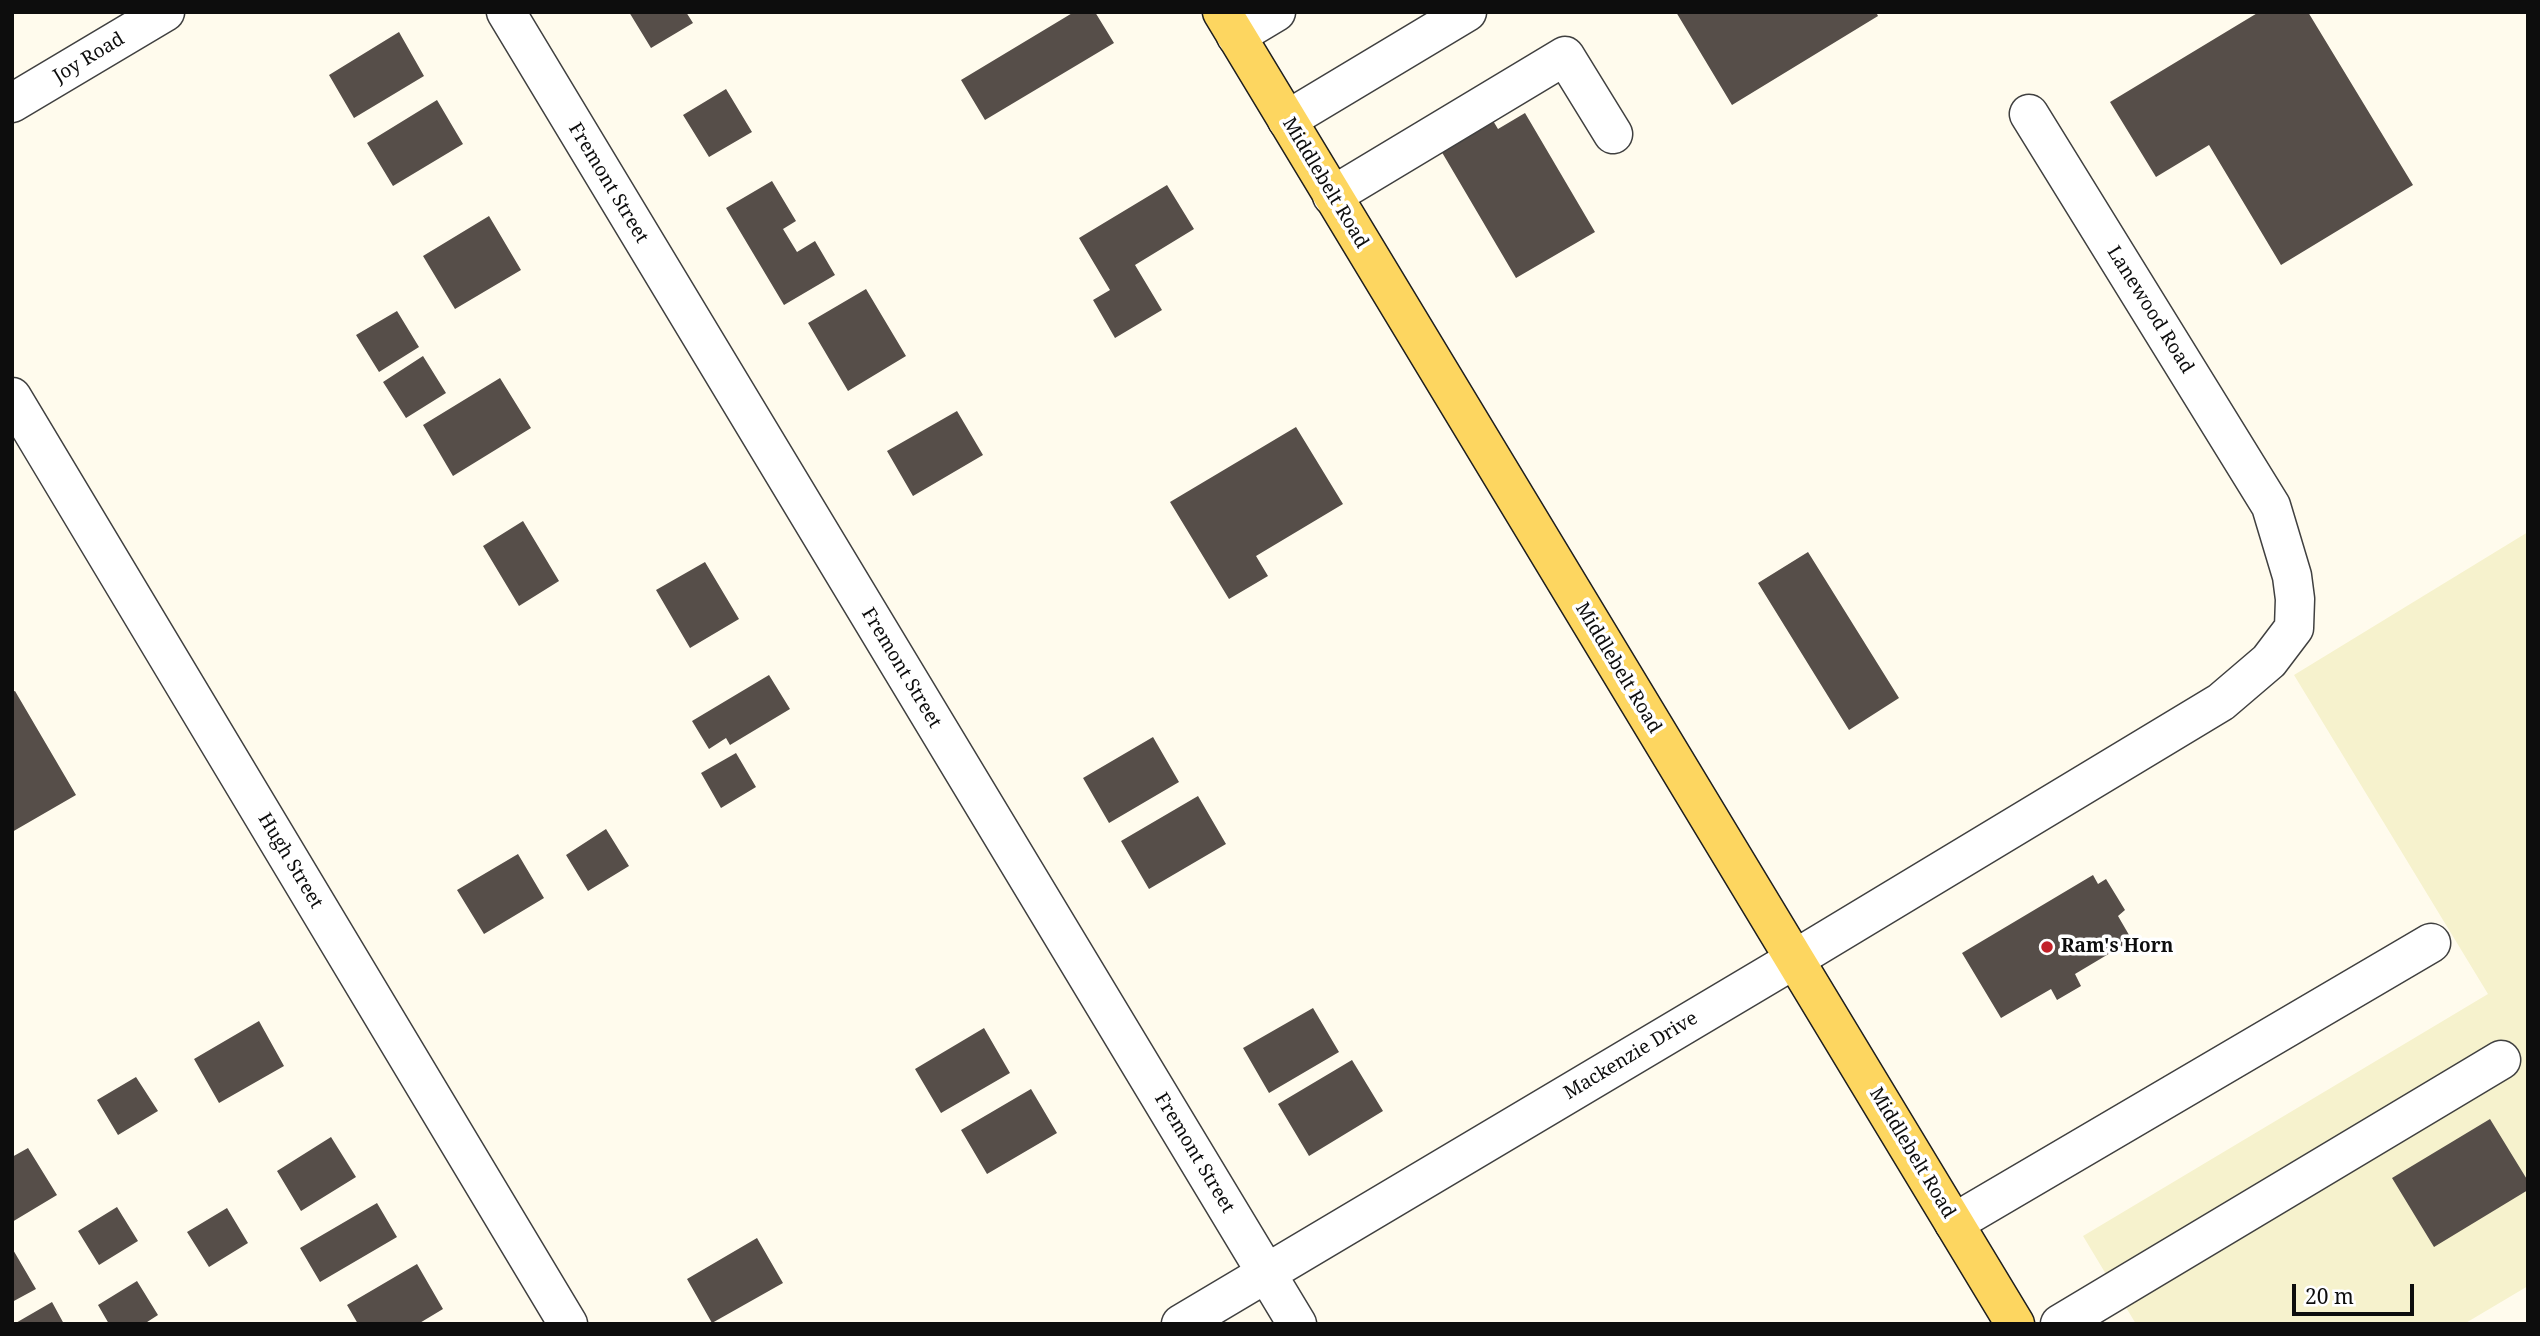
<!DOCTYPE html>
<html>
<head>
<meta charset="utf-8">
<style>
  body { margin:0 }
  #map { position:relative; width:2540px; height:1336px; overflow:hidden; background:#fffbed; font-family:"Noto Serif",serif }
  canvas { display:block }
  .frame { position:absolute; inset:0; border:14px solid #0d0d0d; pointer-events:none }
  .scale { position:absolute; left:2292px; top:1284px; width:122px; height:32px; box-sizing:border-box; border:4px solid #0d0d0d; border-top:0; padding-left:9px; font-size:21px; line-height:24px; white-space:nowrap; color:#0d0d0d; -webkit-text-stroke:5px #fff; paint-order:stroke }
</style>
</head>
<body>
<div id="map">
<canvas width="2540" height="1336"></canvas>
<div class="frame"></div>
<div class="scale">20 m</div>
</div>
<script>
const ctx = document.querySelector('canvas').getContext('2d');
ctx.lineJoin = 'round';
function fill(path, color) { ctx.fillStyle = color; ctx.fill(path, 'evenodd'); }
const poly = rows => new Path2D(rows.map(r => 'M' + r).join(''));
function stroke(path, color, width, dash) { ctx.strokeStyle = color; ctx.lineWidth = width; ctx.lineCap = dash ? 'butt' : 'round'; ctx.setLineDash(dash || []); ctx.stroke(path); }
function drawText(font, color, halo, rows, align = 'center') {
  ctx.font = font + ' "Noto Serif",serif'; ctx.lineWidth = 7; ctx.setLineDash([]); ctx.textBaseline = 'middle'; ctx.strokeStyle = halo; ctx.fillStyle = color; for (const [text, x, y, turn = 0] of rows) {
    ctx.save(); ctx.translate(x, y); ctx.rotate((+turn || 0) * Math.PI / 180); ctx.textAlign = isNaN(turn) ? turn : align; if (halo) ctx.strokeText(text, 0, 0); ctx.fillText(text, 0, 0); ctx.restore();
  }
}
const farmland = poly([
  [2528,532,2528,1286,2464,1324,2136,1324,2083,1236,2488,994,2294,675]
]);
const building = poly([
  [629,12,686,12,693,23,651,48],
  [1074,12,1095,12,1114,43,985,120,961,80],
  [1676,12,1876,12,1878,16,1732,105],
  [2259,12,2308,12,2413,185,2281,265,2209,145,2156,177,2110,102],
  [399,32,424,76,354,118,329,75],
  [726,89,752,132,709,157,683,115],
  [437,100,463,144,393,186,367,143],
  [1525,113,1595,232,1516,278,1440,149,1492,119,1498,129],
  [772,181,796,221,783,229,797,252,815,241,835,275,784,305,726,208],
  [1167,185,1194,229,1135,265,1162,310,1115,338,1093,300,1110,290,1079,238],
  [489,216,521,270,455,309,423,256],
  [866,289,906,356,848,391,808,323],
  [397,311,419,347,379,372,356,335],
  [423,356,446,393,406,418,383,382],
  [500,378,531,428,453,476,423,425],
  [957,411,983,455,913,496,887,451],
  [1296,427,1343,504,1256,556,1268,576,1229,599,1170,502],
  [523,521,559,581,519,606,483,546],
  [1808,552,1899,698,1849,730,1758,583],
  [705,562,739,619,690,648,656,590],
  [769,675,790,709,730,745,726,738,709,749,692,721],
  [15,691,76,795,12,832,12,692],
  [1153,737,1179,782,1109,823,1083,778],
  [736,753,756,787,721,808,701,773],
  [1198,796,1226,844,1149,889,1121,841],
  [606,829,629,866,588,891,566,855],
  [518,854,544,898,484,934,457,890],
  [2093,875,2098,884,2106,879,2125,910,2118,916,2132,940,2075,974,2081,986,2057,1000,2051,989,2001,1018,1962,953],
  [1313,1008,1339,1052,1269,1093,1243,1048],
  [259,1021,284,1066,219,1103,194,1059],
  [984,1028,1010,1073,941,1113,915,1069],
  [1352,1060,1383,1111,1309,1156,1278,1104],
  [136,1077,158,1111,118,1135,97,1100],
  [1031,1089,1057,1133,987,1174,961,1130],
  [2490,1119,2528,1181,2528,1190,2434,1247,2392,1178],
  [331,1137,356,1177,301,1211,277,1171],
  [28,1148,57,1195,12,1222,12,1157],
  [377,1203,397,1237,320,1282,300,1248],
  [117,1207,138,1241,99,1265,78,1231],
  [227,1208,248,1243,209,1267,187,1232],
  [757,1238,783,1283,712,1323,687,1279],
  [12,1248,36,1289,12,1302],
  [417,1264,443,1309,418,1324,358,1324,347,1305],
  [137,1281,158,1315,144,1324,109,1324,98,1305],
  [52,1302,64,1324,14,1324]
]);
const minor = poly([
  [506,12,1297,1324],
  [1236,36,1276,12],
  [12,103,165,12],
  [1287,120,1467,12],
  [1332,196,1565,56,1613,134],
  [12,397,568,1324],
  [1954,1223,2431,943],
  [1181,1324,1795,959,2221,702,2269,661,2294,628,2295,599,2292,576,2271,506,2029,114],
  [2060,1324,2501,1060]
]);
const major = poly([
  [1222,12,2015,1324]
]);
const markers = [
  [2047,947,7,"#c22129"]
];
const streetNames = [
  ["Joy Road",89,58,-31],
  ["Fremont Street",608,183,59],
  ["Middlebelt Road",1325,183,59],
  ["Lanewood Road",2150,310,58],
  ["Fremont Street",901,668,59],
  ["Middlebelt Road",1618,668,59],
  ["Hugh Street",290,861,59],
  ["Mackenzie Drive",1631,1056,-31],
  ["Fremont Street",1194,1153,59],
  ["Middlebelt Road",1912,1153,59]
];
const poiNames = [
  ["Ram's Horn",2061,947]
];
fill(farmland, '#f6f2cd');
fill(building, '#564e49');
stroke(minor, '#404040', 41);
stroke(major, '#1e1e1e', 41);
stroke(minor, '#fff', 38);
stroke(major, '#fdd660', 38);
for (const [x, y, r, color] of markers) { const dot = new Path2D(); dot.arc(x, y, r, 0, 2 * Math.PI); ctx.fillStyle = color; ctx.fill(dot); stroke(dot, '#fff', 2.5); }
drawText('19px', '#0d0d0d', '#fff', streetNames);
drawText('bold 19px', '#0d0d0d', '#fff', poiNames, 'left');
</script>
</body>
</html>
